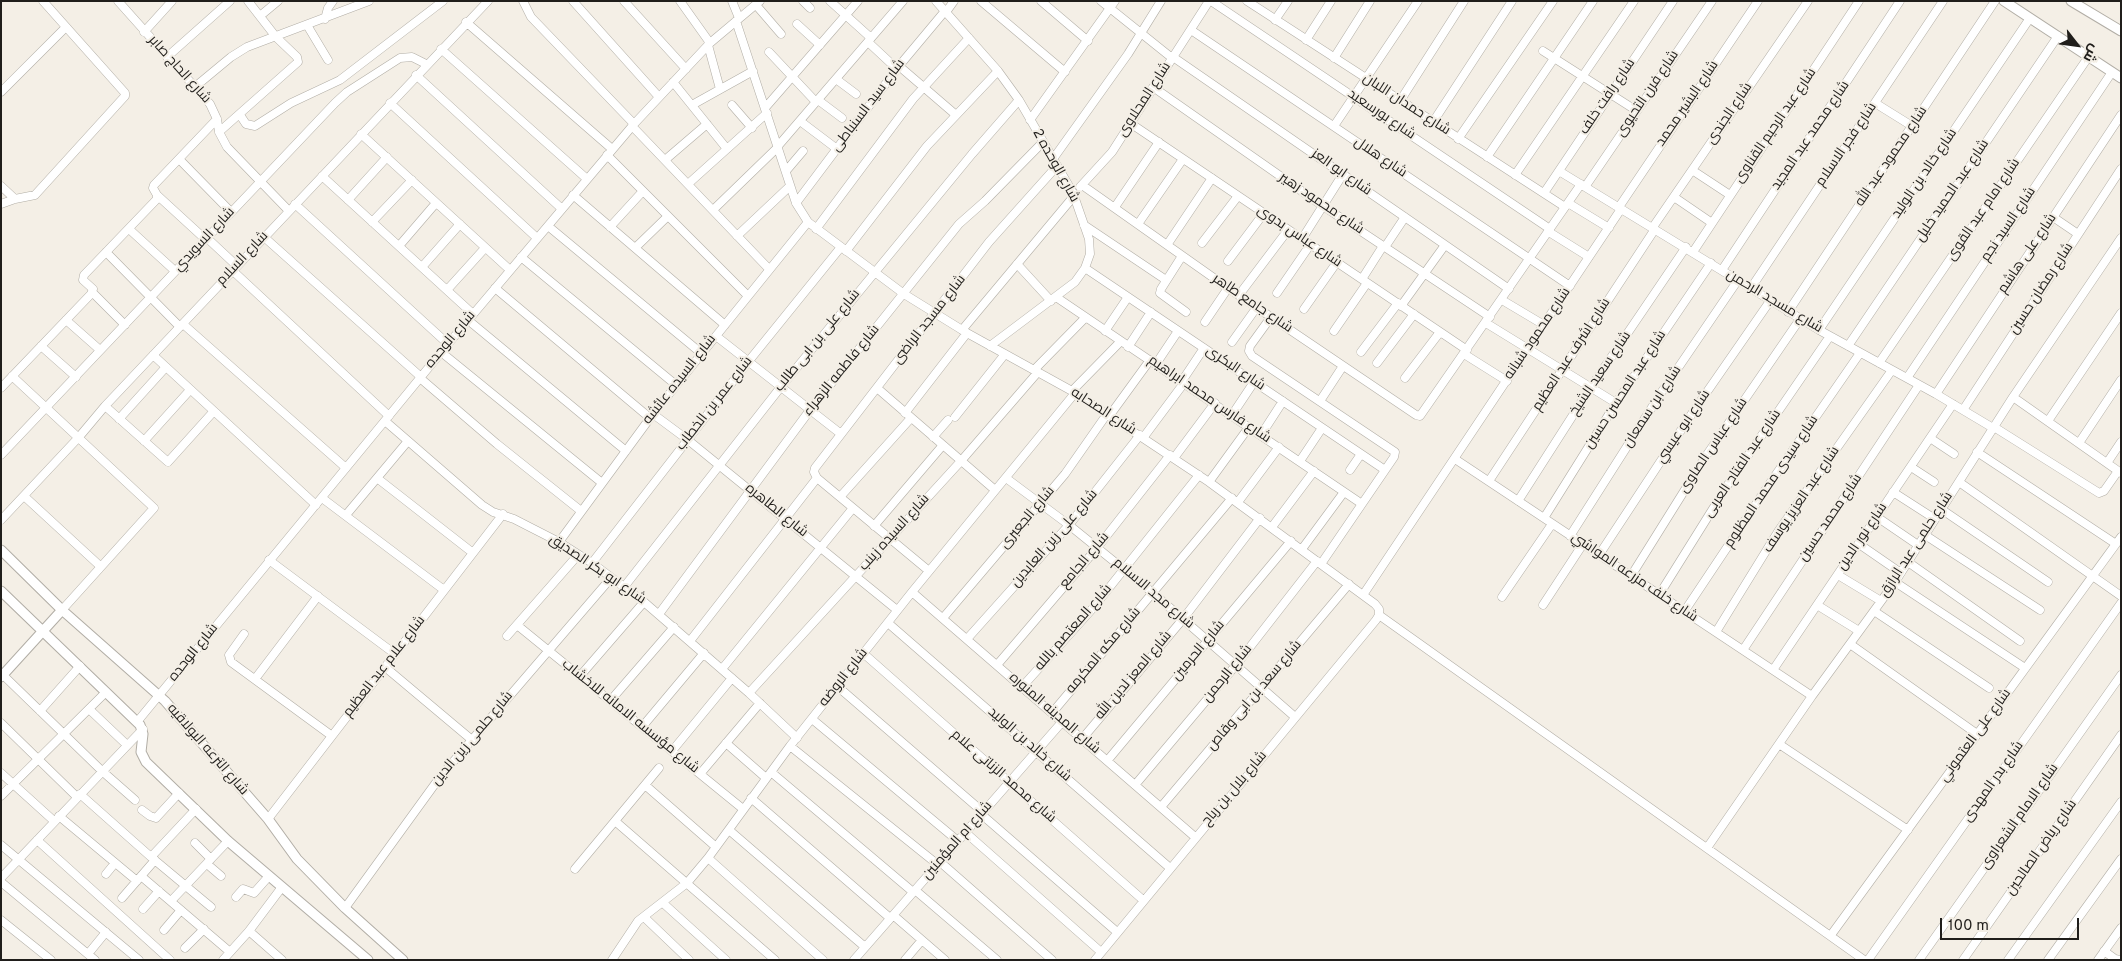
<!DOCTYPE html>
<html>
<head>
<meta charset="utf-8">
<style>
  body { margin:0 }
  #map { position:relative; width:2122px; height:961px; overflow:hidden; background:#f4efe6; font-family:Overpass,Cairo,sans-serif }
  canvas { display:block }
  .frame { position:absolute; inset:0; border:2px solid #201e1b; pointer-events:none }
  .north { position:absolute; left:2052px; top:20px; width:50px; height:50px; -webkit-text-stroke:4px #f4efe6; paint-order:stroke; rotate:120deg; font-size:14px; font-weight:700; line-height:20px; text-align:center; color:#201e1b }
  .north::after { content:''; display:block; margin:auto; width:18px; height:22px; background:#201e1b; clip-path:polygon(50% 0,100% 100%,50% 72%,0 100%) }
  .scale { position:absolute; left:1940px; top:918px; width:139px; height:22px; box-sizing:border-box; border:2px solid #201e1b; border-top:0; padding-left:6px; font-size:15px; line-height:18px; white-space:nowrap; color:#201e1b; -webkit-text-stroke:4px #f4efe6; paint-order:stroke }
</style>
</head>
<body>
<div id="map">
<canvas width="2122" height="961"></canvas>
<div class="frame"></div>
<div class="north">ش</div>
<div class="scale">100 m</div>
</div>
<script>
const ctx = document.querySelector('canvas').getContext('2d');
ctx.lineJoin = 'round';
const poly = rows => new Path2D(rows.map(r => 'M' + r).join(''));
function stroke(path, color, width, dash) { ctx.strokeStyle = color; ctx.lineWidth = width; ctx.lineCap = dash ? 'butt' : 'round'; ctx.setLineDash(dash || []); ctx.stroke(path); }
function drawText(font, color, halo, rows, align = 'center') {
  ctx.font = font + ' Overpass,Cairo,sans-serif'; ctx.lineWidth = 4; ctx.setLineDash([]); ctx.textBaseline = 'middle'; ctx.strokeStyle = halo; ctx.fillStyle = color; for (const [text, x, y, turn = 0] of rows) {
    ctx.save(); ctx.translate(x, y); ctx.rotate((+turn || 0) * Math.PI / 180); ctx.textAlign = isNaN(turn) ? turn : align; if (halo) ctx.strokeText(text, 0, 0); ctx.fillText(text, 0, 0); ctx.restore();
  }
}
const minor = poly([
  [118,1,210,104,217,119,219,132,227,147,289,211],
  [523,1,531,17,634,124],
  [573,1,659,97],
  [624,1,686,69],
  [680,1,710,43],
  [732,1,739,18],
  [803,1,810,8],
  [830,1,871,38],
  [936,1,998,71,1019,100,1073,193,1089,239,1090,254,1085,268,1075,282,990,346],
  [981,1,1065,72],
  [1041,1,1088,41],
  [1101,1,1172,58],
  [1211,1,1550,229],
  [1247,1,1565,207],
  [756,5,781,34],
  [946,12,954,1],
  [260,16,278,1],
  [325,19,328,8,333,1],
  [1275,20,1288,1],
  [736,21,796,203,808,222,904,294,967,333,1072,391,1209,482,1375,604,1379,609,1379,615,1376,620,1095,960],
  [466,22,612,149],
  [797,24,820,45],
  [307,25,328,60],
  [1191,30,1570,286],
  [144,32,172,1],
  [1306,40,1331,1],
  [868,42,897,69],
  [708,45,720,89],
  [441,49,587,179],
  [1543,51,1637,111],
  [769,52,816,102],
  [167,57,230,1],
  [1173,57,1509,289],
  [1334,58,1370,1],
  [899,66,956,115],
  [416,75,562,209],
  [836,79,856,94],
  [673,82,727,149],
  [196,86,231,57,247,47,369,1],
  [1153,87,1323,206,1490,317],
  [1,92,66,27],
  [818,100,842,118],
  [1400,101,1464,1],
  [390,103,537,238],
  [1875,103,1912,126],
  [692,105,753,71],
  [732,105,752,128],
  [765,108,858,1],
  [240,115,246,124,255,126,291,103,340,80,443,1],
  [1030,120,1115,1],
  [800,121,837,149],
  [1433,122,1512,1],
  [1130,123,1467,350],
  [632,126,769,269],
  [1334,126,1418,1],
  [219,132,298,62,297,57,276,37,248,1],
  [361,134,510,270],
  [1458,139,1553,1],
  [778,146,903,1],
  [607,155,748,296],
  [1487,157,1593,1],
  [179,159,231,212],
  [1053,159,1128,54,1161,1],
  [665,160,707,124],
  [1692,170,1730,195],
  [786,171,803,151],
  [1559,171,1819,330,1936,394,1993,428],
  [1515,175,1634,1],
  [322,176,473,314],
  [688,184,767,113],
  [1082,185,1228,288,1416,415,1420,416,1581,184],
  [1,186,15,199],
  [1080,187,1112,152,1209,1],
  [1585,187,1712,1],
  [1544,193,1673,1],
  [157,195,205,239],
  [573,195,725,325],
  [1674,197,1712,223],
  [348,200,387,157],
  [796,203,899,66,945,11],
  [1568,203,1609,228],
  [1,204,15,199,35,195,125,96,125,93,43,1],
  [295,204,448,344],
  [1115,207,1159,142],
  [1619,207,1758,1],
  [713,210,778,147],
  [2053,217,2078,234],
  [372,222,412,180],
  [1138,224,1183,159],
  [1084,225,1166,280],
  [548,226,701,353],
  [610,227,643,191],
  [1653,227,1808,1],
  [129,229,175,271],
  [816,229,913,99,969,38],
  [1549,232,1589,257],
  [737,236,790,186],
  [264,237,421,377],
  [207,238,237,266],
  [1302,239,1343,174],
  [1202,243,1238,196],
  [1167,245,1212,178],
  [399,246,436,203],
  [1385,247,1405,217],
  [635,248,668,216],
  [846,251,927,146,998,71],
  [106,252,180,327],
  [1693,252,1859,1],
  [1182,256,1161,289,1160,293,1186,312],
  [521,257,676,385],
  [1228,261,1264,213],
  [1017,264,1051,301],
  [422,267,460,224],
  [1085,268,1385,470],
  [1722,270,1900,1],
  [233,271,389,416],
  [1362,279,1383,246],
  [495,288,650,418],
  [1751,288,1943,1],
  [447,290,485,248],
  [92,292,125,325],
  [1277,293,1310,245],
  [1239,295,1288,230],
  [1056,297,1362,504],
  [1502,300,1544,325],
  [1401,306,1445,245],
  [1304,309,1337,262],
  [1788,312,1995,1],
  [1271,317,1250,346,1249,351,1252,356,1395,452,1394,457,1321,564],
  [66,320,100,350],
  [468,320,626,451],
  [1205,322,1228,288],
  [1486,323,1616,403],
  [183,324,346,468],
  [962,330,1074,196],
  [1819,330,2030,18],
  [1105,331,1128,297],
  [1334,331,1367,283],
  [716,336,841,434],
  [1232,342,1257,307],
  [41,346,76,377],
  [1848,346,2058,36],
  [1128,347,1151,312],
  [441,352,602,483],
  [1361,352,1398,303],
  [1464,354,1507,381],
  [153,355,316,505],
  [1377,363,1414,314],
  [1879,363,2089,56],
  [1156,364,1178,331],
  [1034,370,1085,318],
  [12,376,154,508,62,610],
  [420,378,497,444,581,511],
  [1405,378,1440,332],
  [1907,378,2112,72],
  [1182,381,1204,348],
  [1,388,91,294,93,289,83,280,84,275,157,199,157,195,153,188,154,185,217,119],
  [877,388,995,490],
  [1072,391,1120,342],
  [1936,394,2121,115],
  [2013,397,2121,473],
  [1320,401,1343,366],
  [105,406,168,462,214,411],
  [1963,410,2121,169],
  [905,413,967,333],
  [653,414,688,440,897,610],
  [1110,415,1150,360],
  [1232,415,1254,382],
  [955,417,1005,354],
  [119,419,166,367],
  [385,421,482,505,493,512,514,519,559,542,592,563,644,602,749,693,797,738],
  [2048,421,2121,313],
  [1994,427,2099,493,2104,491,2118,471],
  [1261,435,1283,401],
  [933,437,948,420],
  [1143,438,1184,383],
  [1930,438,1954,454],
  [144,441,190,390],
  [2079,443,2121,380],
  [1977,452,2116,544],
  [1,455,335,103,347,92,400,58,412,57,426,64],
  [1174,458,1215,403],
  [1455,459,1812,696],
  [1300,461,1322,428],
  [2107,463,2121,442],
  [1911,467,1934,482],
  [1350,470,1361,454],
  [377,478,473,553],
  [1006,478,1069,525,1153,593,1295,717],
  [1489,481,1655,229],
  [1209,482,1249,427],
  [1959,482,2121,596],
  [1893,492,1935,519],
  [24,496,100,566],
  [840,497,911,418],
  [322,498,444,590],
  [1518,501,1591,387,1686,247],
  [1238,502,1279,447],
  [1941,509,2048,582],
  [346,515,408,441],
  [1877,517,1918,545],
  [1544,518,1616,403,1711,263],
  [1,520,79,437,105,406,488,1],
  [874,526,943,445],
  [1272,527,1314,471],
  [1925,535,2040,610],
  [1570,536,1663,390,1738,280],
  [559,542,653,414,808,222],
  [1859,544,1901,573],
  [1302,549,1344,492],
  [1599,555,1693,412,1770,301],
  [269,560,395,654],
  [1908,562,2020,641],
  [592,563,748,362,841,247],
  [929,571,817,478,814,472,815,468,989,242,1057,166],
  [1838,575,1881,601],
  [1631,576,1706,456,1800,319],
  [1895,582,2025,668],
  [624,587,780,388,972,154,1019,100],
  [912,592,1195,837],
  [1363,595,1621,209],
  [1659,595,1729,483,1830,336],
  [1502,597,1552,524],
  [1543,605,1583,544],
  [1817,605,1859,631],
  [1874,611,1989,688],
  [1684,612,1768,486,1860,353],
  [659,614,810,410,959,224,985,201,1043,142],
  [1379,615,1864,960],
  [943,618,1065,474,1107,414],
  [888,623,1170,868],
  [517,625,743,809],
  [1716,632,1779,530,1892,370],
  [244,634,229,655,231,662,332,736],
  [507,636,578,555],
  [967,639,1069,525,1140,435],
  [690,641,817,478],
  [1850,644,1977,734],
  [1743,650,1919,385],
  [863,653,1143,900],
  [997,665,1097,548,1170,455],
  [385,667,472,740],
  [722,669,853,508],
  [1773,670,1953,404],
  [3,675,102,771,135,800],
  [580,676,644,602],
  [255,679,318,596],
  [837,686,983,812],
  [1022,687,1093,608,1199,475],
  [749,693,961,461,1038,372],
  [610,701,674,627],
  [89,709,127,745],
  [40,711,80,666],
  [1052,713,1232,498],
  [812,719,958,841],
  [137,722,448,344,634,124,710,43,760,1],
  [1,723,77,797],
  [642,727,704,653],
  [1082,739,1183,619,1260,518],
  [726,743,766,778],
  [1779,744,1908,830],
  [790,746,937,864],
  [672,751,732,678],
  [1107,761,1291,541],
  [771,772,913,892],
  [1,773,54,821],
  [700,774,760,703],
  [645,785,716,847],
  [1135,785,1236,665,1317,561],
  [80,794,151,857,211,907],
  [1,796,106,692],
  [751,798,890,918],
  [1161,807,1349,584],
  [142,810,150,816,156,818,179,793],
  [981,814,1117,932],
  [59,816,137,881],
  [268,819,503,514],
  [615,821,775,960],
  [729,830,865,947],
  [965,832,1101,952],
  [37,840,170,960],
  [195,843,211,859],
  [1,845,139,960],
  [1707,848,1812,696,1895,582,2013,397,2121,238],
  [151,857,196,809],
  [708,858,823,960],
  [939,861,1052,960],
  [207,864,221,876],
  [575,869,659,768],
  [106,874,115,863],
  [141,876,230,952],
  [1,878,143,729],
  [1,882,95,960],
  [915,890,997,960],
  [236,897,243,889,254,893,269,876],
  [122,898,155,860],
  [171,901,228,841],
  [663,903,726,960],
  [345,908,440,777,611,578],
  [143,909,159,891],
  [893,915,945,960],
  [644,917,689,960],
  [1,920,51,960],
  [164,930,181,910],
  [249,931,282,960],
  [1831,935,2121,537],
  [185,948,204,929],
  [2104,951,2115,959,2120,960],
  [88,954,106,932],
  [223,960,249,931,282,887],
  [612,960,638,921,687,883,708,858,790,746,912,592,1075,393],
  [854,960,1062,722],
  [905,960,922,940],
  [1868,960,2121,603],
  [1919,960,2121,675],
  [1963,960,2121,735],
  [2008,960,2121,802],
  [2048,960,2121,859],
  [2098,960,2121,928]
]);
const tertiary = poly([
  [2004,1,2121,78],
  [2071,1,2121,31],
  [1,550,62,610,165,701,268,819,297,859,345,908,403,960],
  [1,591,140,725,143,734,141,752,146,762,228,841,368,960],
  [1,677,62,610]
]);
const streetNames = [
  ["شارع الحاج صابر",179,70,48],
  ["شارع فرن التحيوى",1648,94,-56],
  ["شارع رافت خلف",1608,97,-56],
  ["شارع المحلاوى",1145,100,-57],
  ["شارع البشير محمد",1688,104,-56],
  ["شارع حمدان اللبان",1406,105,33],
  ["شارع سيد السنباطى",869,106,-53],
  ["شارع الجندى",1730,114,-56],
  ["شارع بورسعيد",1381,115,34],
  ["شارع عبد الرحيم القناوى",1776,126,-56],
  ["شارع محمد عبد المجيد",1811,136,-56],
  ["شارع فجر الاسلام",1847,145,-56],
  ["شارع محمود عبد الله",1892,157,-56],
  ["شارع هلال",1380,158,34],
  ["شارع الوحده 2",1055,166,61],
  ["شارع ابو العز",1341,173,35],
  ["شارع خالد بن الوليد",1925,174,-56],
  ["شارع عبد الحميد خليل",1953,191,-56],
  ["شارع محمود زهير",1321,204,34],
  ["شارع امام عبد القوى",1984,210,-56],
  ["شارع السيد نجم",2009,225,-56],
  ["شارع عباس بدوى",1299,237,34],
  ["شارع السويدي",205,240,-47],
  ["شارع على هاشم",2028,254,-56],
  ["شارع السلام",243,259,-47],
  ["شارع رمضان حسين",2042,289,-57],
  ["شارع مسجد الرحمن",1774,302,31],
  ["شارع جامع طاهر",1252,304,34],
  ["شارع مسجد الراضى",930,320,-52],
  ["شارع محمود شبانه",1538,334,-56],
  ["شارع الوحده",451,340,-50],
  ["شارع على بن ابى طالب",818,341,-51],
  ["شارع اشرف عبد العظيم",1572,355,-57],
  ["شارع البكرى",1235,369,34],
  ["شارع فاطمه الزهراء",842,371,-51],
  ["شارع سعيد الشيخ",1601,374,-56],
  ["شارع السيده عائشه",680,380,-52],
  ["شارع عبد المحسن حسين",1626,390,-57],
  ["شارع فارس محمد ابراهيم",1209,400,34],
  ["شارع عمر بن الخطاب",715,404,-52],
  ["شارع ابن سمعان",1653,407,-57],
  ["شارع الصحابه",1103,412,33],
  ["شارع ابو عيسي",1684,427,-56],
  ["شارع عباس الصاوى",1714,446,-56],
  ["شارع عبد الفتاح العربى",1743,464,-56],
  ["شارع سيدى محمد المظلوم",1772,482,-56],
  ["شارع عبد العزيز يوسف",1802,500,-56],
  ["شارع الطاهره",776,511,39],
  ["شارع الجعبرى",1028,518,-50],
  ["شارع محمد حسين",1831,518,-56],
  ["شارع السيده زينب",895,533,-48],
  ["شارع نور الدين",1863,537,-56],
  ["شارع على زين العابدين",1055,539,-49],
  ["شارع حلمى عبد الرازق",1917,545,-57],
  ["شارع الجامع",1085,561,-50],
  ["شارع ابو بكر الصديق",597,570,34],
  ["شارع خلف مزرعه المواشي",1634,578,34],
  ["شارع مجد الاسلام",1153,594,40],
  ["شارع المعتصم بالله",1074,628,-49],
  ["شارع مكه المكرمه",1104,651,-50],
  ["شارع الحرمين",1199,651,-50],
  ["شارع الوحده",194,653,-51],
  ["شارع علام عبد العظيم",385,667,-52],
  ["شارع الرحمن",1228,674,-51],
  ["شارع المعز لدين الله",1134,676,-50],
  ["شارع الروضه",844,678,-52],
  ["شارع سعد بن ابى وقاص",1255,696,-50],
  ["شارع المدينه المنوره",1054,714,41],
  ["شارع مؤسسه الامانه للاخشاب",630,717,39],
  ["شارع على العتموني",1976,736,-54],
  ["شارع حلمى زين الدين",473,739,-50],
  ["شارع خالد بن الوليد",1029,745,41],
  ["شارع الترعه البولاقيه",207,750,49],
  ["شارع محمد الزناتى علام",1003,777,41],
  ["شارع بدر المهدى",1994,782,-55],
  ["شارع بلال بن رباح",1235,789,-50],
  ["شارع الامام الشعراوى",2020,817,-55],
  ["شارع ام المؤمنين",958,841,-49],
  ["شارع رياض الصالحين",2042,848,-55]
];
stroke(minor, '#b1ada5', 9);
stroke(tertiary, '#b1ada5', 11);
stroke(minor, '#fff', 8);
stroke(tertiary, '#fff', 9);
drawText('14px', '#201e1b', '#f4efe6', streetNames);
</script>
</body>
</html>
